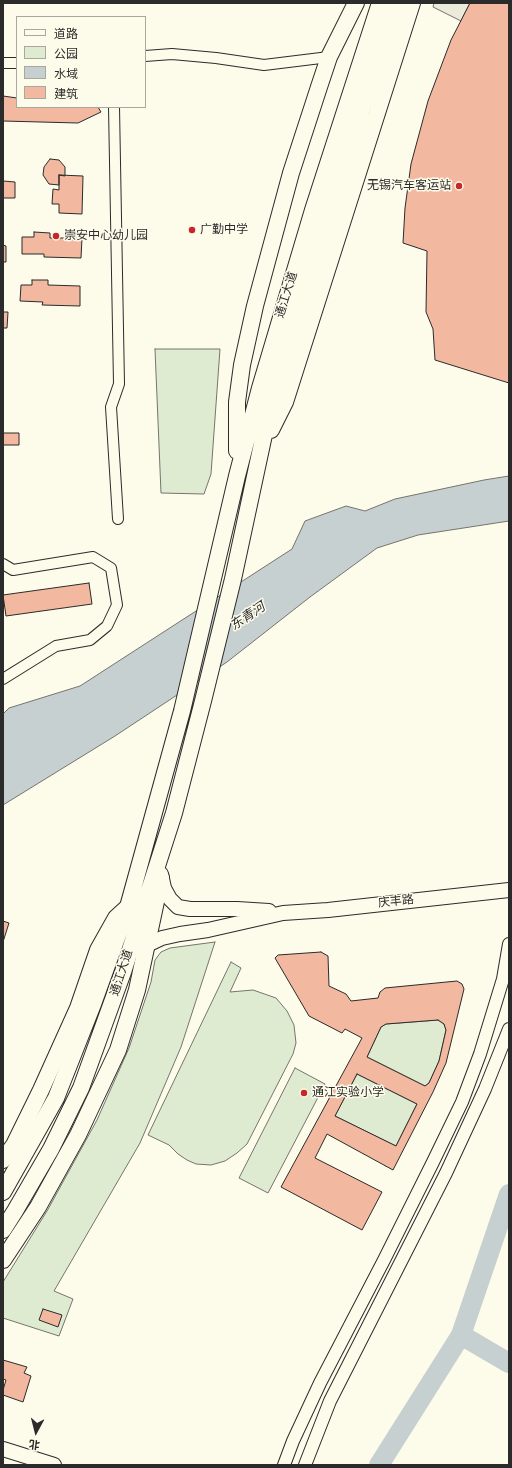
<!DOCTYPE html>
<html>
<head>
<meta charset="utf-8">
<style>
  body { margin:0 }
  #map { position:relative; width:512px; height:1468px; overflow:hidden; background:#fdfbea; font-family:"Roboto Condensed","Noto Sans SC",sans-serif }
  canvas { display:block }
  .frame { position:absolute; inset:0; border:4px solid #2b2b2b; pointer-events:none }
  .legend { position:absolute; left:16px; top:16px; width:130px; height:92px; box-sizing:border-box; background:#fdfbea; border:1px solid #a9a89e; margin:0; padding:5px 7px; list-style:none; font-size:12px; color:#2b2b2b }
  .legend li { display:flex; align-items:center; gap:8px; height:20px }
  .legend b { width:20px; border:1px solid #a9a89e }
  .north { position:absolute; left:16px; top:1412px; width:40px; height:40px; -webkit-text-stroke:3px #fdfbea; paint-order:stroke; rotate:187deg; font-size:11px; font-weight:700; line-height:16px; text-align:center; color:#2b2b2b }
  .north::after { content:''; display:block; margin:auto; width:14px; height:18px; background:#2b2b2b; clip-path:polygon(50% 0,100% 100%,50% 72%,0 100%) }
</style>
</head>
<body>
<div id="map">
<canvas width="512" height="1468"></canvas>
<div class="frame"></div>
<ul class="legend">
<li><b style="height:5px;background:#fdfbea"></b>道路</li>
<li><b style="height:11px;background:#deebd1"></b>公园</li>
<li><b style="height:11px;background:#c7d0d0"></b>水域</li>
<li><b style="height:11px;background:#f2b8a0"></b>建筑</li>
</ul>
<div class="north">北</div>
</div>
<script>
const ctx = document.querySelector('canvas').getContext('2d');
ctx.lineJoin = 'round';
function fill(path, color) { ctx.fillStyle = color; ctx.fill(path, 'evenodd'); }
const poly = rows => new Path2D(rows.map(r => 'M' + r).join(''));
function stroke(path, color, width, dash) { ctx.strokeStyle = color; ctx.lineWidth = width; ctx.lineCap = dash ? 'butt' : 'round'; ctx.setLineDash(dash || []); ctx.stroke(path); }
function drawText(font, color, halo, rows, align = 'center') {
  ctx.font = font + ' "Roboto Condensed","Noto Sans SC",sans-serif'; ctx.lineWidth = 3; ctx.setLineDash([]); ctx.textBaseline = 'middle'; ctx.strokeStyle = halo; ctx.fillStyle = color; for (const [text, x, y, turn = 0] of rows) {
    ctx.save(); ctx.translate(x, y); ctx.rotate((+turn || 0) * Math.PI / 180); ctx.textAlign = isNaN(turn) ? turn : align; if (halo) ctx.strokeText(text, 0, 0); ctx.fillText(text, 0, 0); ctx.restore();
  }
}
const green = poly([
  [155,349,220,349,211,474,204,494,161,493,155,349],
  [215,942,181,1047,140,1143,54,1291,73,1299,59,1336,3,1318,3,1282,47,1211,97,1120,129,1048,151,982,155,960,161,952,170,948,215,942],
  [231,962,241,968,230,992,253,990,276,998,287,1011,294,1025,296,1043,293,1054,247,1144,237,1153,225,1161,211,1165,196,1164,187,1160,178,1154,169,1145,148,1135,231,962],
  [438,1020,444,1024,446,1030,439,1061,429,1083,425,1086,367,1057,381,1027,386,1024,438,1020],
  [295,1068,325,1084,268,1193,239,1178,295,1068],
  [357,1074,417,1104,396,1146,335,1116,357,1074]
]);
const parking = poly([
  [434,3,470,3,461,21,433,7,434,3]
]);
const water = poly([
  [509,476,509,521,418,535,377,548,310,597,227,662,115,736,3,805,3,714,9,708,80,686,292,549,305,521,346,506,365,511,395,499,484,480,509,476]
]);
const river = poly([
  [461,1335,509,1363],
  [379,1465,461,1335,509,1194]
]);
const building = poly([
  [470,3,509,3,509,383,435,360,433,329,426,312,427,251,403,243,405,208,411,164,428,101,451,40,470,3],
  [3,96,17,98,17,107,98,107,101,112,78,123,3,121,3,96],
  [50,159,59,160,65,167,65,176,59,175,59,185,49,184,43,175,44,167,50,159],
  [59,175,83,176,82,214,59,213,59,204,52,204,53,189,59,190,59,175],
  [3,181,15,182,15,198,3,198,3,181],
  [34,232,50,233,50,238,82,238,81,258,44,257,44,254,22,254,22,237,34,237,34,232],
  [3,245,6,246,6,262,3,262,3,245],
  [32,280,48,280,48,285,80,286,80,306,42,305,43,302,20,301,21,285,32,285,32,280],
  [3,312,8,312,7,328,3,328,3,312],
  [3,433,19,433,19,445,3,445,3,433],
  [89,583,92,604,6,616,3,595,89,583],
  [3,921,9,923,3,942,3,921],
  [321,952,328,956,329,986,346,994,351,1001,378,998,380,992,385,988,457,981,462,984,464,989,446,1063,433,1092,393,1170,327,1134,315,1158,382,1192,362,1230,281,1187,362,1038,345,1029,342,1033,309,1016,275,958,278,955,321,952],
  [438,1020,444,1024,446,1030,439,1061,429,1083,425,1086,367,1057,381,1027,386,1024,438,1020],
  [357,1074,417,1104,396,1146,335,1116,357,1074],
  [43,1309,62,1315,58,1327,39,1320,43,1309],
  [3,1360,27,1367,24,1373,31,1376,23,1402,3,1395,3,1390,6,1380,3,1379,3,1360]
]);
const minor = poly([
  [145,56,172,54,216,58,264,65,329,57],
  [3,63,17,63],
  [114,107,119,384,111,407,118,519],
  [3,564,13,570,93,557,111,568,117,605,107,626,90,640,56,646,3,679]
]);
const tertiary = poly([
  [284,1465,293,1441,320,1383,384,1260,433,1162,462,1102,480,1054,503,979,509,944],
  [305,1465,330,1401,446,1173,485,1089,509,1029]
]);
const secondary = poly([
  [161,874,164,888,170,899,178,907,190,909,237,909,269,911],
  [141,951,147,945,162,938,180,934,208,930,283,913,328,910,509,890],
  [3,1449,54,1465]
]);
const primary = poly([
  [3,1160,14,1145,41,1090,78,1008,98,950,116,918,128,907],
  [3,1260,38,1207,78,1135,118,1050,137,990,161,878]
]);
const trunk = poly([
  [271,430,285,402,412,3],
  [237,451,237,402,242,365,255,306,291,173,319,87,329,57,356,3],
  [3,1192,56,1098,93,1004,128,907,182,711,237,476,260,388,313,210,380,3],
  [3,1230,15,1211,51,1149,81,1088,123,972,174,813,203,701,233,579,274,388,362,107,396,3]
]);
const markers = [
  [459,186,4,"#c62828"],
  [192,230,4,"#c62828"],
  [56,236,4,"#c62828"],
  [304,1093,4,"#c62828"]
];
const poiNames = [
  ["无锡汽车客运站",451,186,"right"],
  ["广勤中学",200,230],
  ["崇安中心幼儿园",64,236],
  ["通江实验小学",312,1093]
];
const streetNames = [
  ["通江大道",287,295,-73],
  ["庆丰路",396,902,-6],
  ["通江大道",122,973,-72]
];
const waterNames = [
  ["东青河",248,617,-34]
];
fill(green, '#deebd1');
stroke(green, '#74746e', 1);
fill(parking, '#eceadb');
stroke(parking, '#74746e', 1);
fill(water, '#c7d0d0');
stroke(water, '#74746e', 1);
stroke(river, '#c7d0d0', 20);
fill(building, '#f2b8a0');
stroke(building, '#2b2b2b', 1);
stroke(minor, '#2b2b2b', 12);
stroke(tertiary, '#2b2b2b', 14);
stroke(secondary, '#2b2b2b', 16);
stroke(primary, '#2b2b2b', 18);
stroke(trunk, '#2b2b2b', 18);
stroke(minor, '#fdfbea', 10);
stroke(tertiary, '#fdfbea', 12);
stroke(secondary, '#fdfbea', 14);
stroke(primary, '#fdfbea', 16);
stroke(trunk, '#fdfbea', 16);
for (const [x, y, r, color] of markers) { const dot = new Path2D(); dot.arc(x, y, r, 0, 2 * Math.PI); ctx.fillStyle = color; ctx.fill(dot); stroke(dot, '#fdfbea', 1.5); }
drawText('12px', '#2b2b2b', '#fdfbea', poiNames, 'left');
drawText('12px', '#2b2b2b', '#fdfbea', streetNames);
drawText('italic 13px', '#2b2b2b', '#fdfbea', waterNames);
</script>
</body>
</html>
